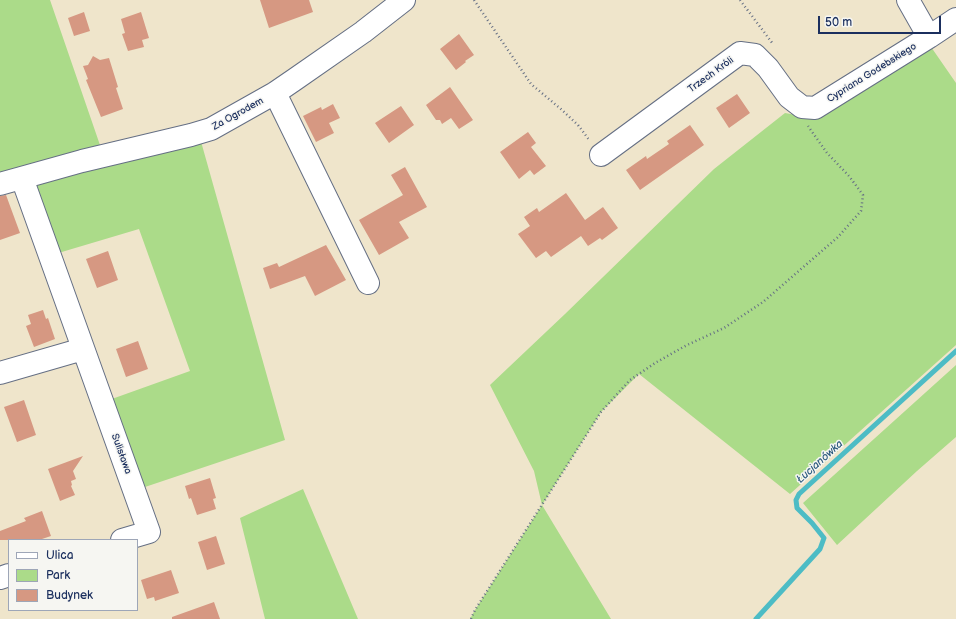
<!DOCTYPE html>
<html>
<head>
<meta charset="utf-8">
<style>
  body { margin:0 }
  #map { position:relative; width:956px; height:619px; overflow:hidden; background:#efe5cb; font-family:"Balsamiq Sans",sans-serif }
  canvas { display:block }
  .legend { position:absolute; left:8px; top:539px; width:130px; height:72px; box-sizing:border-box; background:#f6f6f2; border:1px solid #9ea6b7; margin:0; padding:5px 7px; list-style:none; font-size:12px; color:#1b2f5e }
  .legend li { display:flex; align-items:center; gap:8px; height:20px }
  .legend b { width:20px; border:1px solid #9ea6b7 }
  .scale { position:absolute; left:818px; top:16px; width:123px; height:18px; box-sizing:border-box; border:2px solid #1b2f5e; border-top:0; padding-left:5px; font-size:12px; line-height:14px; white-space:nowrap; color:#1b2f5e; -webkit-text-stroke:3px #f6f6f2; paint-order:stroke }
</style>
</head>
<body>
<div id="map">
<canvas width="956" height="619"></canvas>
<ul class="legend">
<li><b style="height:5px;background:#fff"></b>Ulica</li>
<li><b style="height:11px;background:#abdb89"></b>Park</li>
<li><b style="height:11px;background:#d69882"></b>Budynek</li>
</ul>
<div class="scale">50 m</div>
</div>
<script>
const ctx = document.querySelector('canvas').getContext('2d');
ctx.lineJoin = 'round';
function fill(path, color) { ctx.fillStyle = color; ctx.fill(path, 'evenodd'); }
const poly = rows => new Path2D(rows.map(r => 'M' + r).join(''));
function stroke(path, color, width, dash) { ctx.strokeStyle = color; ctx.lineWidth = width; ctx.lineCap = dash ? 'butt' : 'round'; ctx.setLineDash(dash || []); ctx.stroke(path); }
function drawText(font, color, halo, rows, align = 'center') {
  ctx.font = font + ' "Balsamiq Sans",sans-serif'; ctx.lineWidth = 3; ctx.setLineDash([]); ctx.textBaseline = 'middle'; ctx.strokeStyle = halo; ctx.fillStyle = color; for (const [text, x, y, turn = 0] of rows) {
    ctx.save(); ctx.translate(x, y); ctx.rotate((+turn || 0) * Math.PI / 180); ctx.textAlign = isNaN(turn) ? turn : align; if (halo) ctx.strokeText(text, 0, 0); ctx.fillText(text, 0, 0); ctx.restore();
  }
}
const green = poly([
  [0,0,50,0,101,148,0,176],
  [929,44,956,83,956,345,790,494,639,374,601,412,542,505,611,619,470,619,475,610,542,505,534,471,490,385,565,314,714,169,785,113,813,118],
  [200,138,285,440,142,488,109,400,190,371,139,229,55,254,27,181],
  [956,365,956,437,917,471,837,545,803,503],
  [303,489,358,619,265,619,240,518]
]);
const stream = poly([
  [756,619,820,549,824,538,812,523,797,508,796,500,799,494,956,351]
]);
const building = poly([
  [260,0,309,0,313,12,269,28],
  [84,12,90,31,74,36,68,18],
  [141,12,149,38,142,40,144,47,128,51,122,34,125,33,121,19],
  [459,34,474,55,465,61,466,62,456,70,440,49],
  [93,56,100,60,109,58,118,87,116,88,123,109,101,117,86,80,88,79,83,66,88,65],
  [450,87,473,120,459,129,451,118,442,124,440,120,436,120,426,105],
  [737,94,750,113,729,128,716,108],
  [333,104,340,118,329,123,334,133,316,142,303,116,321,107,322,110],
  [401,106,414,125,389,143,375,123],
  [690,125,704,145,640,190,626,170,646,156,647,159,669,144,667,141],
  [528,132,536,143,531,147,546,166,534,175,530,170,519,179,500,152],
  [405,167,427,207,399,222,409,238,379,255,359,220,403,195,391,175],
  [566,193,585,220,603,207,618,228,602,240,600,238,588,246,581,236,551,257,546,251,536,258,518,234,530,226,524,217,537,208,539,212],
  [6,195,20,233,0,240,0,196],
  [326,245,346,280,315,296,305,276,270,289,263,268,277,263,279,267],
  [108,251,118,280,97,288,86,259],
  [43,310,46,319,48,318,55,339,34,347,26,326,31,324,28,315],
  [138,341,148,369,126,377,116,349],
  [24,400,36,435,17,442,4,407],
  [83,456,73,471,76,479,71,481,72,485,71,486,75,495,60,501,48,469],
  [210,478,216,498,213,499,216,509,197,515,191,498,189,499,185,486],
  [42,511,51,536,39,540,0,540,0,531,26,521,24,518],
  [216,536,225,564,207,570,198,542],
  [171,570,179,593,155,601,154,597,147,599,141,580],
  [214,602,220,619,172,619,172,617]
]);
const path = poly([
  [474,0,531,84,562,110,578,125,590,141],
  [740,0,773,44],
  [471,619,475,610,601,412,630,380,655,363,687,345,724,328,763,302,838,237,861,211,863,195,849,176,827,153,808,126]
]);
const minor = poly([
  [908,0,929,37],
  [275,93,368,283],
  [601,155,740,53,755,55,768,68,789,97,802,107,815,108,929,37,956,19],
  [22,178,149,532,122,540],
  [0,184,82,161,191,135,211,129,275,93,294,80,363,32,404,0],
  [0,373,83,349],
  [0,578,9,575]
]);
const streetNames = [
  ["Cypriana Godebskiego",872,73,-32],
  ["Trzech Króli",711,75,-36],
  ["Za Ogrodem",238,114,-29],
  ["Sulisława",121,454,70]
];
const waterNames = [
  ["Łucjanówka",820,462,-42]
];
fill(green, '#abdb89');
stroke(stream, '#4dbcc5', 5);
fill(building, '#d69882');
stroke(minor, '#656f84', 24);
stroke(path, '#656f84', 2.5, [1, 3]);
stroke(minor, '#fff', 22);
drawText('10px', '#1b2f5e', '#f6f6f2', streetNames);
drawText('italic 11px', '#2a597d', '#f6f6f2', waterNames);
</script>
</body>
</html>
